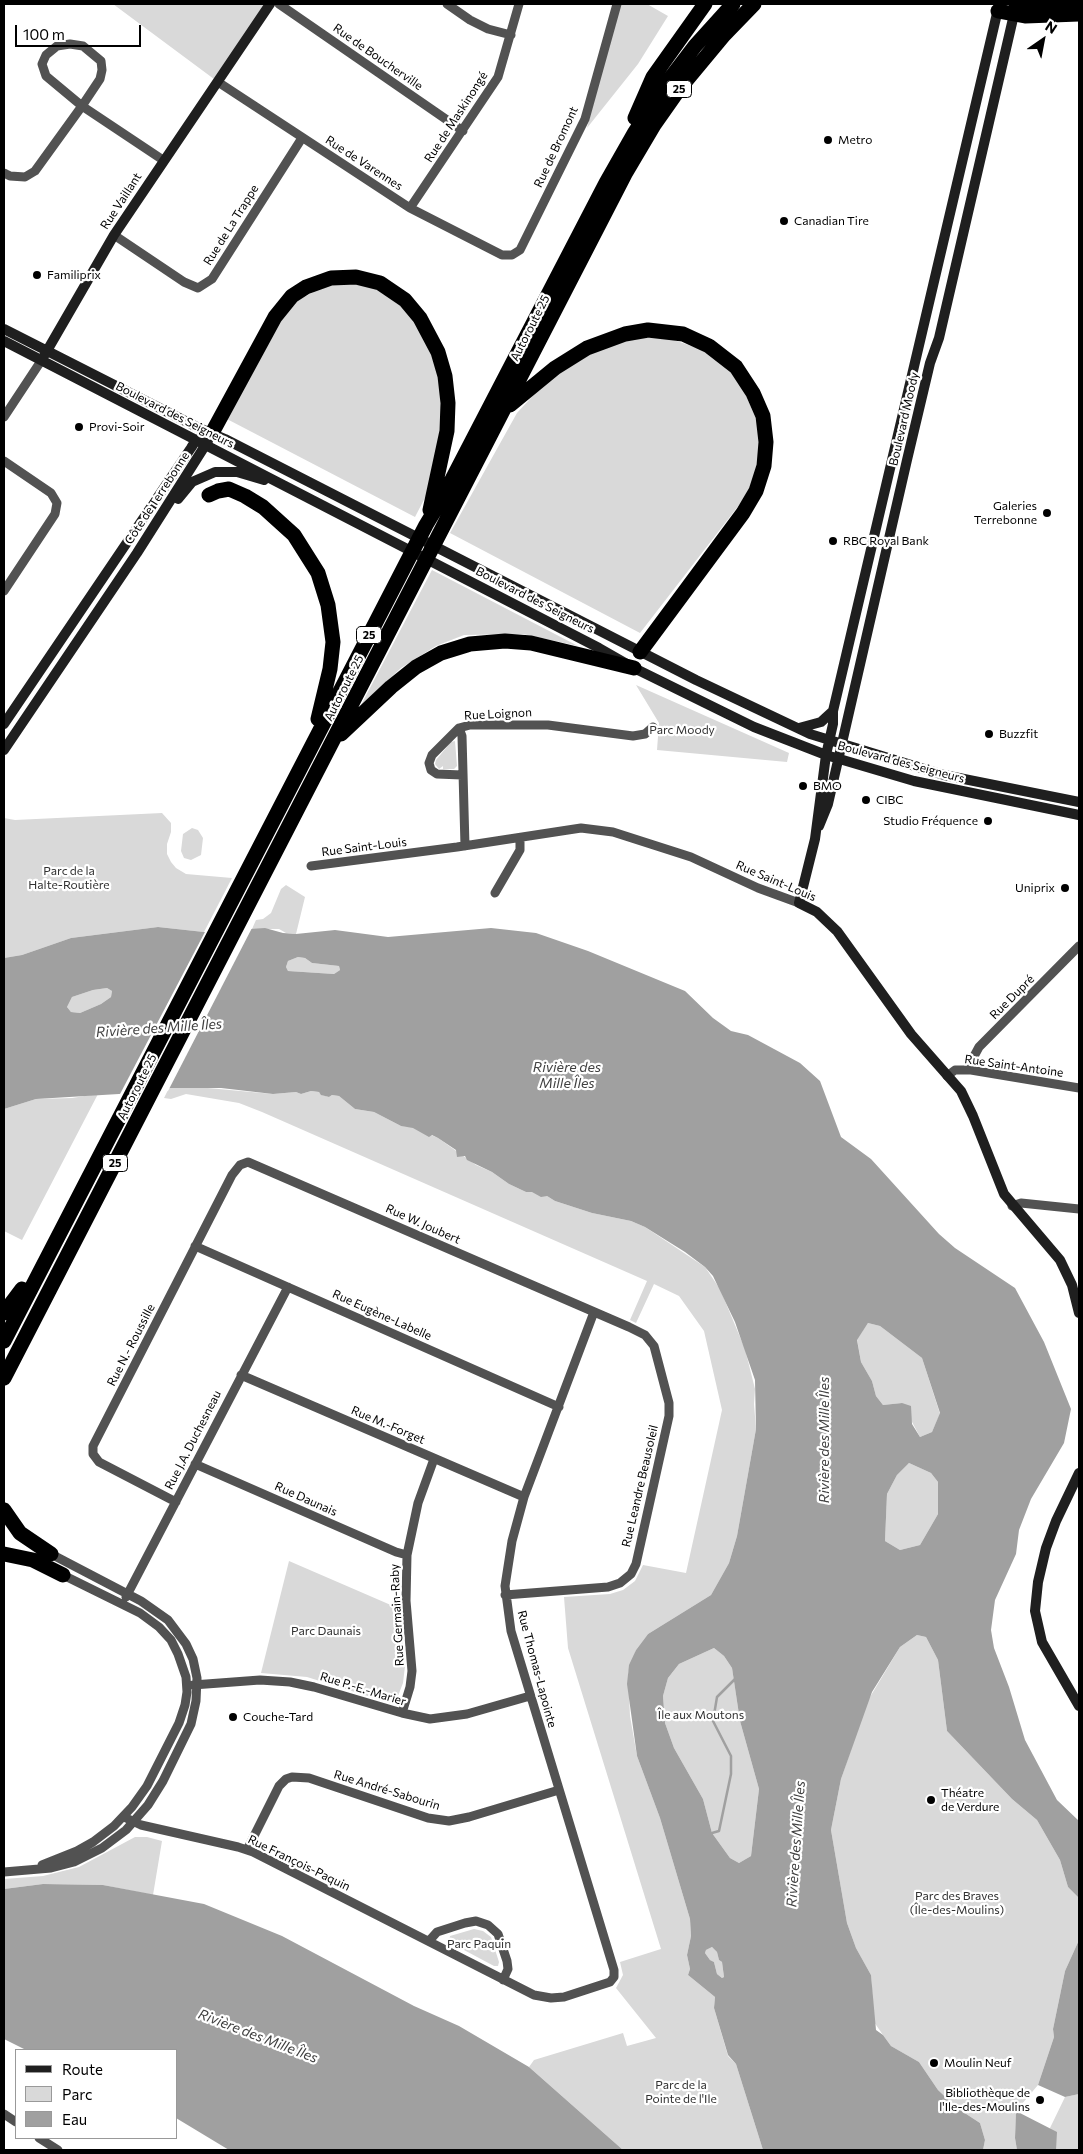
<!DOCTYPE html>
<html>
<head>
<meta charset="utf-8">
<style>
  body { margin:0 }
  #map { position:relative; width:1083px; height:2154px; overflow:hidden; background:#fff; font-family:Commissioner,sans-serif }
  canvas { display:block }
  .frame { position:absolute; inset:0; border:5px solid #000; pointer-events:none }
  .legend { position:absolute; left:15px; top:2049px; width:162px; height:90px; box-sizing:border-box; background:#fff; border:1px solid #999; margin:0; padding:6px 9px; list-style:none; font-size:15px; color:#000 }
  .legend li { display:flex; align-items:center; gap:10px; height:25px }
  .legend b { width:25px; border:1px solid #999 }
  .north { position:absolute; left:1018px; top:15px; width:50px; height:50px; -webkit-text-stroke:4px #fff; paint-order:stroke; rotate:33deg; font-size:14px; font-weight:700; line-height:20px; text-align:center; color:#000 }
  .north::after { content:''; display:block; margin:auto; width:18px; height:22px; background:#000; clip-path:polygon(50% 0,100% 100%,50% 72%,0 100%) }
  .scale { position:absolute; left:15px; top:25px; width:126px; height:22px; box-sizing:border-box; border:2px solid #000; border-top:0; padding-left:6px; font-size:15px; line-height:18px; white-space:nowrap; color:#000; -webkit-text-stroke:4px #fff; paint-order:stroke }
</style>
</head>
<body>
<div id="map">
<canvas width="1083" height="2154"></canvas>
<div class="frame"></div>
<ul class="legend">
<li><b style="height:6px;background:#1f1f1f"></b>Route</li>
<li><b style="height:14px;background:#d9d9d9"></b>Parc</li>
<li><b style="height:14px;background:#a0a0a0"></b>Eau</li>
</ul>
<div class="north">N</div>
<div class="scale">100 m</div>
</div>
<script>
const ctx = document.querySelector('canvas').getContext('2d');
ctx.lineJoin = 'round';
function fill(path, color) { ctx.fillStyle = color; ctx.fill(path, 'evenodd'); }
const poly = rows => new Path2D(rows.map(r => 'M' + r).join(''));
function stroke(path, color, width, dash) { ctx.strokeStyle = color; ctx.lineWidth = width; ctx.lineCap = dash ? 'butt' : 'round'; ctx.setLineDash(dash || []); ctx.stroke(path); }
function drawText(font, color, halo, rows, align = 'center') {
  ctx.font = font + ' Commissioner,sans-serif'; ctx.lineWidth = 4.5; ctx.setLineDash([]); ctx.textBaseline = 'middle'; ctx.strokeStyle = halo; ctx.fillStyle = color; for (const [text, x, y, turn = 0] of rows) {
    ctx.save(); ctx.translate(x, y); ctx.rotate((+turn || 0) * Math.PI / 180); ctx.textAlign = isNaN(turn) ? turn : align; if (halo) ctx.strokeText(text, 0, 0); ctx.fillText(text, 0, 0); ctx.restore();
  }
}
const green = poly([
  [113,4,270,4,218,82],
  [619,4,647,4,668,16,638,64,587,128],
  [359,282,392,296,426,335,440,378,441,424,429,490,415,517,225,418,283,317,298,300,329,284],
  [656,337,674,340,700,349,720,362,739,379,759,426,762,450,756,473,746,496,640,633,450,533,517,413,540,388,570,365,602,347,631,339],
  [432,570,578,646,523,634,464,635,436,646,401,668,361,705],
  [636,685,789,753,787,762,657,750,659,723],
  [455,741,457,766,454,769,443,769,443,766,439,769,435,764,436,760,451,742],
  [162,813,171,823,171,832,167,844,167,854,171,862,176,868,186,874,232,878,204,932,158,927,71,938,22,955,4,958,4,818,15,820],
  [192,828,198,830,203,838,201,855,191,860,184,858,181,851,183,834],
  [286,885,305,897,296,934,286,933,279,929,252,929,256,920,263,919,271,913,281,889],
  [298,957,305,958,312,963,339,966,340,970,334,974,288,971,286,967,288,961],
  [107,988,112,991,111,997,101,1004,80,1013,71,1012,67,1007,72,997,93,990],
  [197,1087,273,1094,296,1092,301,1094,311,1091,319,1092,322,1095,329,1097,332,1095,339,1096,355,1109,374,1112,401,1126,413,1127,438,1138,476,1165,492,1172,509,1184,526,1192,532,1191,547,1196,555,1201,592,1213,631,1221,645,1227,705,1267,720,1289,745,1349,755,1389,754,1404,756,1429,737,1536,729,1563,711,1595,648,1634,636,1650,628,1673,630,1716,637,1756,660,1818,690,1919,691,1936,687,1955,690,1969,688,1975,715,1997,714,2008,728,2056,736,2064,763,2150,623,2150,529,2067,534,2060,623,2033,627,2046,656,2038,616,1988,623,1975,620,1962,661,1949,568,1648,564,1597,610,1594,623,1590,635,1581,643,1565,686,1573,722,1410,704,1331,679,1296,654,1284,636,1323,630,1320,647,1281,262,1112,239,1103,186,1094,171,1099,164,1098,169,1088],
  [98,1094,22,1240,4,1231,4,1109,36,1099,72,1098],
  [868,1323,880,1326,922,1358,940,1414,932,1432,920,1437,902,1403,883,1405,876,1396,872,1381,861,1362,857,1339],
  [909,1463,931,1473,938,1482,938,1514,920,1545,900,1550,885,1541,887,1494,897,1475],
  [289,1561,400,1609,405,1666,403,1683,396,1701,390,1703,307,1677,261,1673],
  [917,1635,926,1637,938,1660,947,1731,1012,1799,1037,1820,1060,1860,1068,1887,1079,1898,1079,1940,1065,1971,1053,2029,1054,2037,1038,2085,1016,2111,1015,2138,1017,2150,983,2150,985,2140,980,2123,957,2108,938,2090,919,2062,891,2046,883,2035,874,2022,871,1975,856,1948,847,1923,831,1830,841,1779,867,1702,900,1647],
  [714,1648,724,1656,732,1668,740,1721,759,1789,751,1856,739,1863,730,1858,712,1833,703,1799,674,1748,665,1723,663,1696,668,1678,679,1664],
  [135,1837,147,1837,162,1841,153,1895,103,1885,43,1884,4,1889,4,1879,43,1876,79,1867],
  [474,1929,483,1931,491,1937,499,1962,498,1966,494,1966,449,1942,450,1936],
  [712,1947,717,1952,719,1960,722,1962,724,1977,722,1978,717,1974,714,1962,710,1960,705,1953,706,1950],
  [1079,2094,1079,2150,1056,2150,1050,2128,1065,2097]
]);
const water = poly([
  [158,927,204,932,265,928,283,933,296,934,335,930,388,937,491,928,536,933,588,951,685,991,713,1018,731,1031,748,1035,800,1063,820,1081,841,1137,871,1159,939,1234,955,1248,1015,1288,1044,1342,1071,1409,1064,1443,1031,1499,1019,1530,1016,1554,995,1600,991,1630,994,1648,1009,1687,1025,1740,1057,1800,1079,1821,1079,1898,1068,1887,1060,1860,1037,1820,1012,1799,947,1731,938,1660,926,1637,917,1635,900,1647,872,1692,841,1779,831,1830,847,1923,856,1948,871,1975,876,2030,883,2035,891,2046,919,2062,938,2090,957,2108,980,2123,985,2140,983,2150,763,2150,736,2064,728,2055,714,2008,715,1997,688,1975,690,1969,687,1955,691,1936,690,1919,660,1818,637,1756,627,1684,629,1665,636,1650,648,1634,711,1595,729,1563,737,1536,756,1429,755,1380,735,1322,713,1276,705,1267,685,1252,645,1227,631,1221,592,1213,555,1201,547,1196,541,1197,532,1192,526,1192,509,1184,492,1172,467,1160,465,1156,457,1157,456,1150,438,1138,432,1135,429,1137,413,1128,401,1126,374,1112,355,1109,339,1096,332,1095,329,1097,321,1095,319,1092,311,1091,301,1094,296,1092,273,1094,221,1088,169,1088,152,1092,36,1099,4,1109,4,958,22,955,71,938],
  [298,957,305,958,312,963,339,966,340,970,334,974,288,971,286,967,288,961],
  [107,988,112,991,111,997,101,1004,80,1013,71,1012,67,1007,72,997,93,990],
  [868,1323,880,1326,922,1358,940,1413,932,1432,920,1437,912,1424,911,1406,902,1403,883,1405,876,1396,872,1381,861,1362,857,1340],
  [909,1463,931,1473,938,1482,938,1514,920,1545,900,1550,885,1541,887,1494,897,1475],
  [714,1648,724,1656,732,1668,740,1721,759,1789,751,1856,739,1863,730,1858,712,1833,703,1799,674,1748,665,1723,663,1696,668,1678,679,1664],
  [712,1947,717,1952,719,1960,722,1962,724,1977,722,1978,717,1974,714,1962,710,1960,705,1953,706,1950],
  [43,1884,103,1885,204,1904,282,1936,414,2006,459,2026,529,2067,623,2150,229,2150,176,2118,176,2050,26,2050,4,2039,4,1889],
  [1079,1940,1079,2094,1065,2097,1038,2085,1054,2037,1053,2029,1065,1971],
  [1016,2111,1057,2132,1056,2150,1017,2150,1015,2138]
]);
const pier = poly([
  [253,926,168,1091,152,1094,119,1096,206,930]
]);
const stream = poly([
  [712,1833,719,1831,731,1774,731,1756,713,1721,717,1697,735,1679]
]);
const street = poly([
  [279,4,463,131],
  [447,4,470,20,488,29,511,35],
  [218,82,410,208,502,255,512,255,520,250,585,119,617,4],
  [4,173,10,176,25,177,35,171,82,106,100,79,102,70,101,61,83,46,70,44,57,46,46,55,42,64,46,76,82,106,163,160],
  [410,208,498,77,519,4],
  [114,235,184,282,198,288,212,279,302,138],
  [4,417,41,361],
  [4,461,51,493,57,503,55,514,4,591],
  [459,728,432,755,429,763,431,770,437,774,462,775],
  [465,846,462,736,459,728,470,725,548,725,633,736,645,734,653,727],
  [311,866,457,847,581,828,613,832,691,857,758,888,799,903],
  [495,893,520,850,520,838],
  [971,1070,972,1060,979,1047,1079,946],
  [947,1076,955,1070,971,1070,1079,1088],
  [1012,1206,1021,1203,1079,1209],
  [195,1246,559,1407],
  [241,1375,524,1497],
  [195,1464,396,1552,407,1555],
  [176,1502,99,1462,93,1454,93,1446,232,1175,240,1165,248,1162,629,1327,645,1335,654,1346,669,1403,669,1416,636,1564,631,1574,620,1583,608,1587,505,1595],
  [126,1597,288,1287],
  [193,1685,260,1680,290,1682,314,1687,402,1713,430,1719,467,1714,530,1696],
  [402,1713,410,1687,412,1671,406,1601,407,1555,418,1503,434,1459],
  [124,1817,141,1825,238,1847,253,1852,534,1995,551,1998,564,1997,610,1982,614,1977,614,1970,511,1631,505,1586,512,1541,524,1497,594,1312],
  [247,1850,279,1786,286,1779,292,1777,309,1778,428,1818,449,1821,469,1817,559,1790],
  [42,1865,77,1851,93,1842,114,1826,132,1807,147,1786,179,1723,185,1705,187,1692,186,1677,178,1654,171,1640,159,1627,140,1613,63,1575],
  [4,1872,51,1868,74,1862,102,1848,126,1830,148,1805,163,1781,191,1724,196,1701,197,1678,193,1659,186,1644,168,1620,141,1601,51,1554],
  [429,1941,437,1932,465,1923,476,1921,488,1925,498,1934,507,1961,508,1969,503,1980],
  [4,2114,16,2122],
  [39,2138,58,2150]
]);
const secondary = poly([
  [999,5,833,711,833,724,826,755,815,839,799,903,817,912,837,931,911,1034,961,1091,973,1116,1004,1194,1060,1260,1072,1285,1079,1313],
  [4,329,197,427,225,439,696,680,810,734,944,775,1079,802],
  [4,341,599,648,634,668,754,727,826,755,914,781,1079,815],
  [44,356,114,235,270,4],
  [178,499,192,482,215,472,237,472,264,480],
  [4,724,191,448,196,440,202,438],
  [799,728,821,722,833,711],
  [4,750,137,553,208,441],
  [819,826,828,804,907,460,930,363,939,338,1015,10],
  [1079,1473,1056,1521,1046,1548,1038,1582,1035,1611,1042,1642,1079,1706]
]);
const highway = poly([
  [1016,4,1027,5,1075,4],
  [998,11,1025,16,1079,14],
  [635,118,653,77,705,4],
  [510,405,555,368,587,348,625,334,648,330,683,334,709,346,736,367,753,393,763,416,766,442,764,466,756,491,743,513,640,652],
  [212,433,275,317,292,296,306,287,331,278,356,277,380,283,405,300,420,318,438,352,445,376,448,403,447,431,430,510],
  [209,495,218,491,229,489,245,496,263,507,294,535,318,573,328,605,333,642,330,669,318,719],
  [341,734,391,687,416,667,441,653,470,644,505,641,531,643,634,668],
  [4,1313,22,1289],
  [4,1341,377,620,426,525,444,495,606,183,635,132,666,84,695,46,733,4],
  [4,1378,625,174,654,125,680,88,724,35,754,4],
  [4,1510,20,1533,51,1554],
  [4,1554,33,1560,63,1575]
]);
const markers = [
  [828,140,5,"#000"],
  [784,221,5,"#000"],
  [37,275,5,"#000"],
  [79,427,5,"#000"],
  [1047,513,5,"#000"],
  [833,541,5,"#000"],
  [989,734,5,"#000"],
  [803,786,5,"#000"],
  [866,800,5,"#000"],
  [988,821,5,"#000"],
  [1065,888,5,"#000"],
  [233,1717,5,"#000"],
  [931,1800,5,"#000"],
  [934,2063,5,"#000"],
  [1040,2100,5,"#000"]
];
const shields = [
  [679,89,25],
  [369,635,25],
  [115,1163,25]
];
const shieldNames = [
  ["25",679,89],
  ["25",369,635],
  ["25",115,1163]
];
const streetNames = [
  ["Rue de Boucherville",378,57,35],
  ["Rue de Maskinongé",456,117,-57],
  ["Rue de Bromont",556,147,-65],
  ["Rue de Varennes",364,163,33],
  ["Rue Vaillant",121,201,-57],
  ["Rue de La Trappe",231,225,-58],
  ["Autoroute 25",530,328,-63],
  ["Boulevard des Seigneurs",175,415,27],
  ["Boulevard Moody",904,419,-77],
  ["Côte de Terrebonne",157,498,-57],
  ["Boulevard des Seigneurs",535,600,27],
  ["Autoroute 25",344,688,-63],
  ["Rue Loignon",498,714,-3],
  ["Boulevard des Seigneurs",901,762,15],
  ["Rue Saint-Louis",364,847,-7],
  ["Rue Saint-Louis",776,881,23],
  ["Rue Dupré",1012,997,-45],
  ["Rue Saint-Antoine",1014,1066,8],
  ["Autoroute 25",137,1087,-63],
  ["Rue W. Joubert",423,1224,24],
  ["Rue Eugène-Labelle",382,1315,24],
  ["Rue N.- Roussille",131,1345,-63],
  ["Rue M.-Forget",388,1425,23],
  ["Rue J.A. Duchesneau",193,1440,-63],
  ["Rue Leandre Beausoleil",640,1486,-77],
  ["Rue Daunais",306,1499,24],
  ["Rue Germain-Raby",397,1615,-93],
  ["Rue Thomas-Lapointe",537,1669,75],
  ["Rue P.-E.-Marier",363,1689,17],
  ["Rue André-Sabourin",387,1790,17],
  ["Rue François-Paquin",299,1863,26]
];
const poiNames = [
  ["Metro",838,140],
  ["Canadian Tire",794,221],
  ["Familiprix",47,275],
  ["Provi-Soir",89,427],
  ["Galeries",1037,506,"right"],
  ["Terrebonne",1037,520,"right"],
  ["RBC Royal Bank",843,541],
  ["Buzzfit",999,734],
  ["BMO",813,786],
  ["CIBC",876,800],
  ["Studio Fréquence",978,821,"right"],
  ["Uniprix",1055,888,"right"],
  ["Couche-Tard",243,1717],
  ["Théatre",941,1793],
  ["de Verdure",941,1807],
  ["Moulin Neuf",944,2063],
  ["Bibliothèque de",1030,2093,"right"],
  ["l'Ile-des-Moulins",1030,2107,"right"]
];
const parkNames = [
  ["Parc Moody",682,730],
  ["Parc de la",69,871],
  ["Halte-Routière",69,885],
  ["Parc Daunais",326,1631],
  ["Île aux Moutons",701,1715],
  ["Parc des Braves",957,1896],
  ["(Île-des-Moulins)",957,1910],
  ["Parc Paquin",479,1944],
  ["Parc de la",681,2085],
  ["Pointe de l'Ile",681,2099]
];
const waterNames = [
  ["Rivière des Mille Îles",159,1028,-4],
  ["Rivière des",567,1067],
  ["Mille Îles",567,1083],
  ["Rivière des Mille Îles",824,1440,-90],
  ["Rivière des Mille Îles",796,1844,-86],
  ["Rivière des Mille Îles",258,2036,21]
];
fill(green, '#d9d9d9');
fill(water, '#a0a0a0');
fill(pier, '#fff');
stroke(stream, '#a0a0a0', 2.5);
stroke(street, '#525252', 9);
stroke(secondary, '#1f1f1f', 10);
stroke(highway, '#000', 15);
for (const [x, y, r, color] of markers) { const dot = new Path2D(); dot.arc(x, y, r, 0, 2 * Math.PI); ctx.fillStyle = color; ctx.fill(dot); stroke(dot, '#fff', 2); }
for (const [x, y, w] of shields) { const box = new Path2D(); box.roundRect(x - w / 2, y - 8.5, w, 17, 4); ctx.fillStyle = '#fff'; ctx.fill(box); stroke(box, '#000', 1); }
drawText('bold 11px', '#000', null, shieldNames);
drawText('12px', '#000', '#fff', streetNames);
drawText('12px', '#000', '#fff', poiNames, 'left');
drawText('12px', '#303030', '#fff', parkNames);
drawText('italic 14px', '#414141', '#fff', waterNames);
</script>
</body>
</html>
